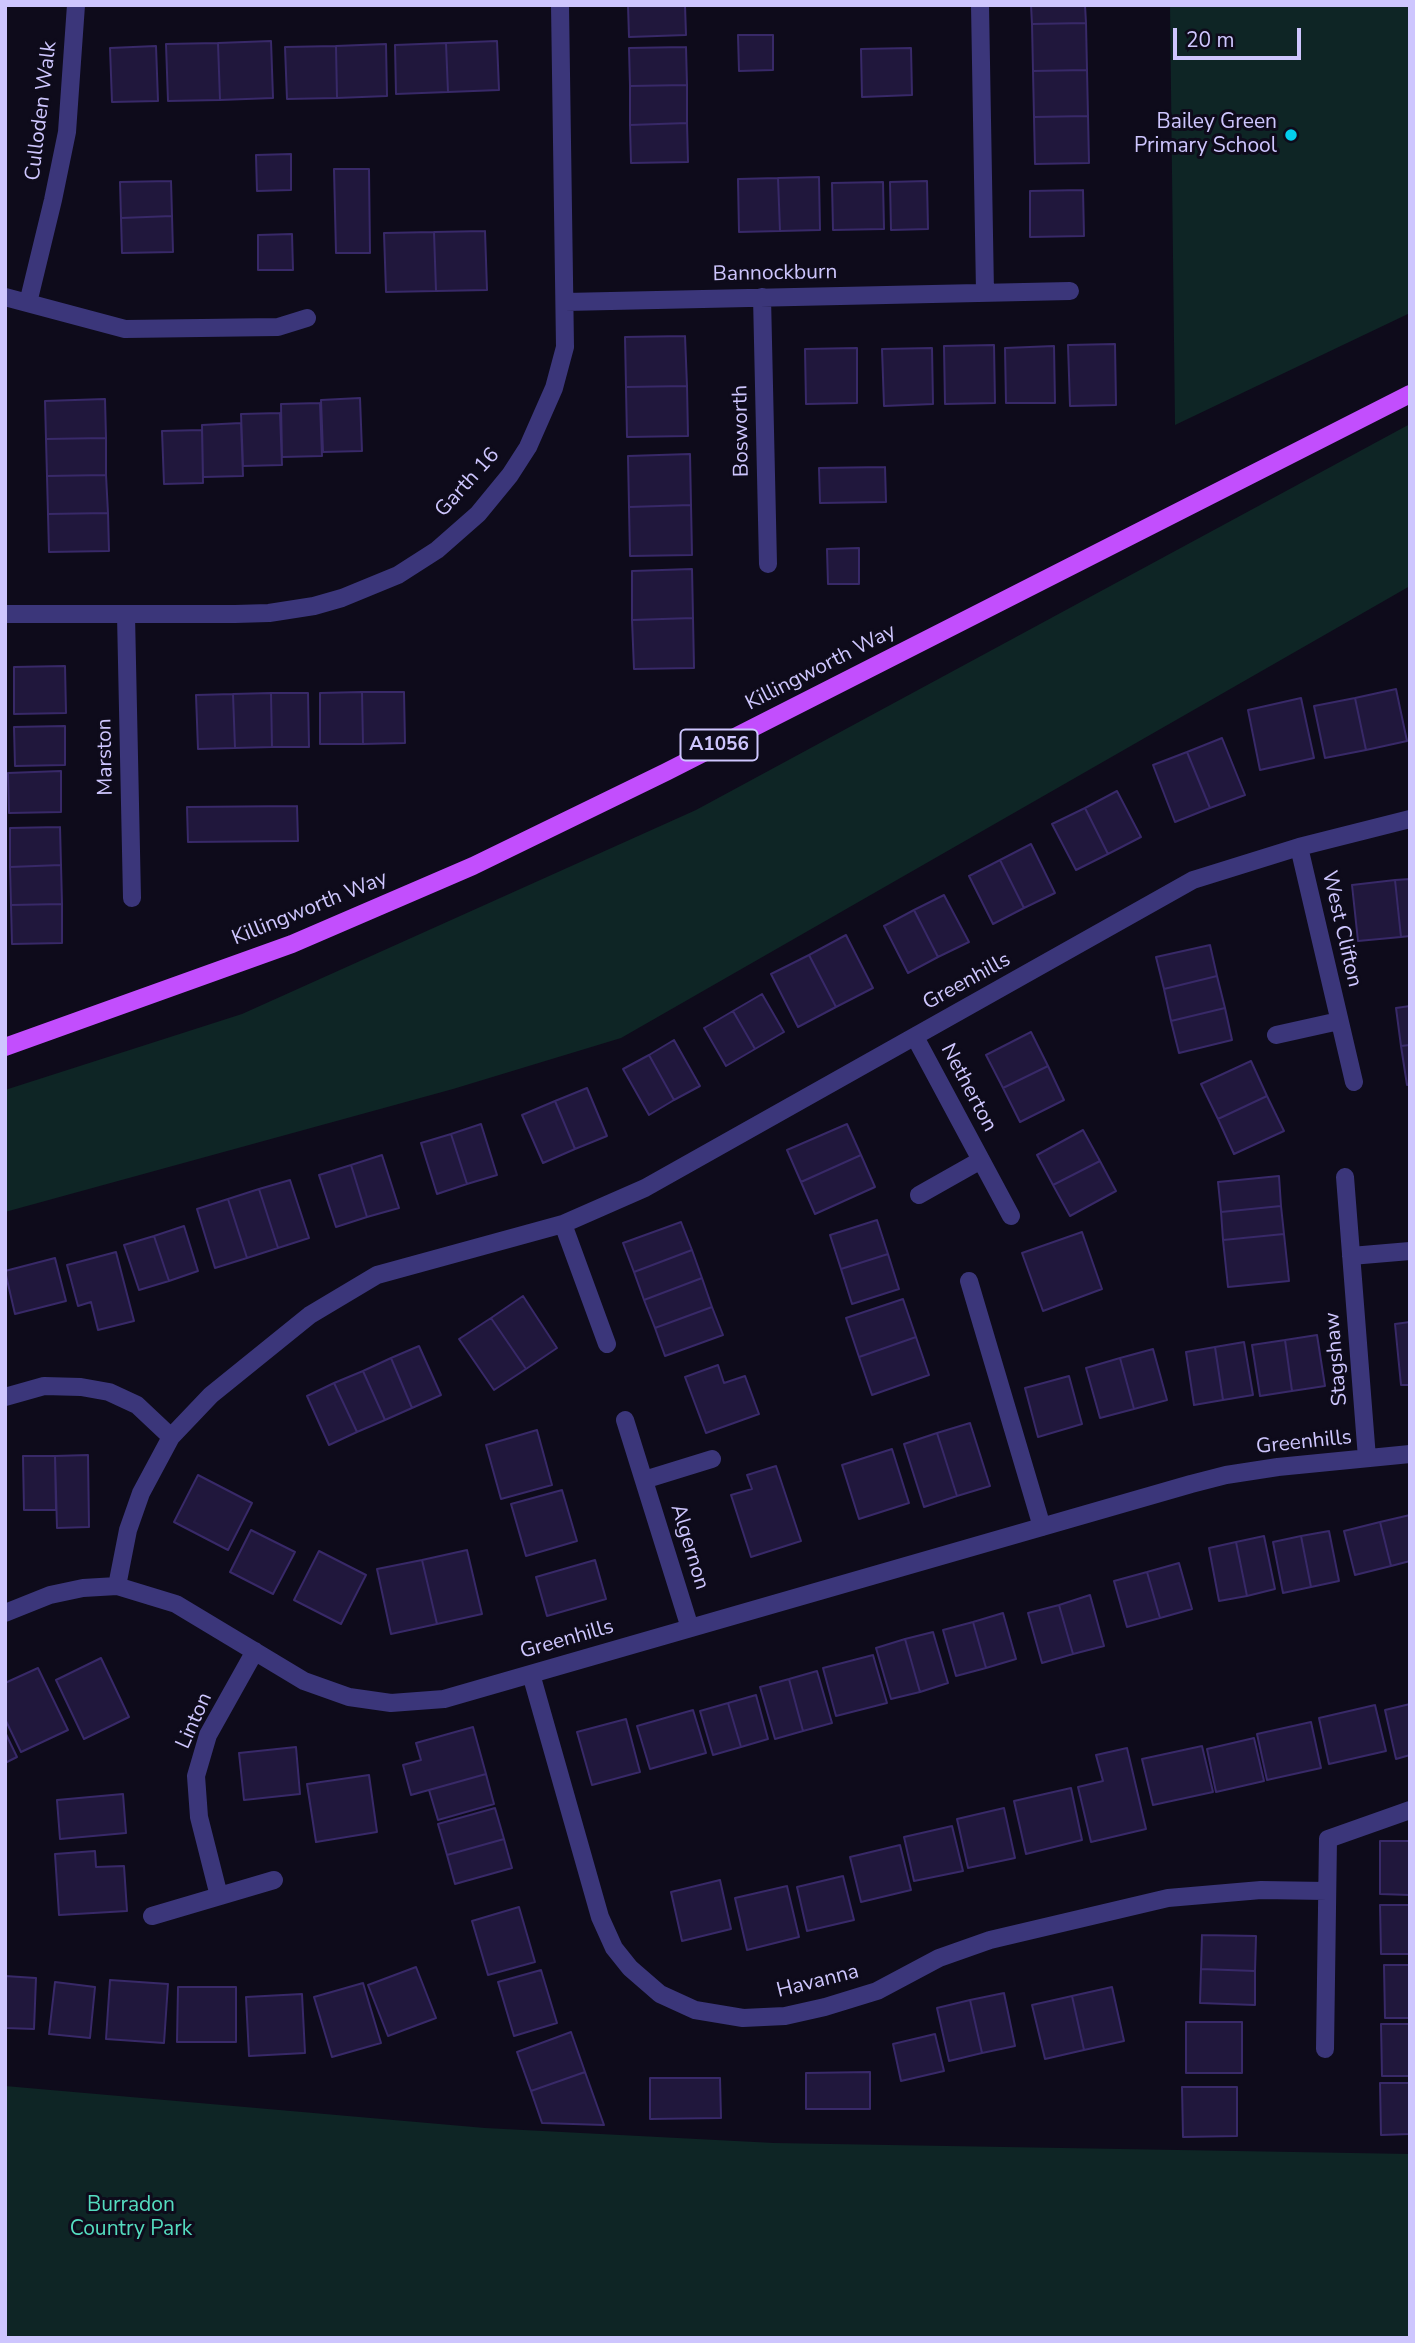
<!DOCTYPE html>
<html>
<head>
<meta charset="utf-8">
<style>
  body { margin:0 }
  #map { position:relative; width:1415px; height:2343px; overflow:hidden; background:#0e0b1b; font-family:"Nunito Sans",sans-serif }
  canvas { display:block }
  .frame { position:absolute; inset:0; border:7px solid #cec6fe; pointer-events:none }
  .scale { position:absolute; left:1173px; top:28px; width:128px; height:32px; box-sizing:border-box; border:4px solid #cec6fe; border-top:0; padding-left:9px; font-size:21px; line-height:24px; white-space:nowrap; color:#cec6fe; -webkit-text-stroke:5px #0e0b1b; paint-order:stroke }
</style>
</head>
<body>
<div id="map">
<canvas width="1415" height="2343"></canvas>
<div class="frame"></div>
<div class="scale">20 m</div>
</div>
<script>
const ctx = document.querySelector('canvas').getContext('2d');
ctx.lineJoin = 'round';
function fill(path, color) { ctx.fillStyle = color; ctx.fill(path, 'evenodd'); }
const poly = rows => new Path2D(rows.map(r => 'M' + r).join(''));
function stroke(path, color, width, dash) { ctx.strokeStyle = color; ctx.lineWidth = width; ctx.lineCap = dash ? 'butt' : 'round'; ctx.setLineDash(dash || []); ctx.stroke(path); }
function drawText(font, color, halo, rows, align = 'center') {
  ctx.font = font + ' "Nunito Sans",sans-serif'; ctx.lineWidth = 6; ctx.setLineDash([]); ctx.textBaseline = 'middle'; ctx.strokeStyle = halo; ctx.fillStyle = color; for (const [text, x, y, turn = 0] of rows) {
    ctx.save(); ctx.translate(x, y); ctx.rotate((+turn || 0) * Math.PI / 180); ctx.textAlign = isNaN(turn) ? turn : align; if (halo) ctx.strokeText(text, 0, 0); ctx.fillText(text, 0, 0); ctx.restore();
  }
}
const green = poly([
  [1170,5,1410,5,1410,313,1175,425],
  [1410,424,1410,586,621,1038,453,1089,5,1212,5,1090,242,1014,696,810],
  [5,2086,485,2128,774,2143,1410,2154,1410,2338,5,2338]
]);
const building = poly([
  [628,5,685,5,686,35,629,37,628,5],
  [1031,5,1085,5,1086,23,1032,24,1031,5],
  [1086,23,1087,70,1033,71,1032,24,1086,23],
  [738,35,773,35,773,70,739,71,738,35],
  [271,41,273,98,220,100,218,43,271,41],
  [497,41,499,90,448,92,446,43,497,41],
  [218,43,220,100,168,101,166,44,218,43],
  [446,43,448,92,396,94,395,45,446,43],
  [386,44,387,96,337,98,336,46,386,44],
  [156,46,158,101,112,102,110,48,156,46],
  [336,46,337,98,287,99,285,47,336,46],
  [686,47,687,85,630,86,629,48,686,47],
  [911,48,912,95,862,97,861,49,911,48],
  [1087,70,1088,116,1034,117,1033,71,1087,70],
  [687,85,687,123,630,125,630,86,687,85],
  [1088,116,1089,163,1035,164,1034,117,1088,116],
  [687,123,688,162,631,163,630,125,687,123],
  [291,154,291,190,257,191,256,155,291,154],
  [334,169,369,169,370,253,336,253,334,169],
  [819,177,820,230,780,231,778,178,819,177],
  [778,178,780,231,739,232,738,179,778,178],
  [171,181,172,216,121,218,120,182,171,181],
  [927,181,928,229,891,230,890,182,927,181],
  [883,182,884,229,833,230,832,183,883,182],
  [1083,190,1084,236,1030,237,1030,191,1083,190],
  [172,216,173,252,122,253,121,218,172,216],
  [485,231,487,290,436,291,434,232,485,231],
  [434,232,436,291,386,292,384,233,434,232],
  [292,234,293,270,258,270,258,235,292,234],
  [685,336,687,386,626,387,625,337,685,336],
  [1115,344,1116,405,1070,406,1068,345,1115,344],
  [994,345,995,403,945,404,944,346,994,345],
  [1054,346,1055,403,1006,403,1005,348,1054,346],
  [857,348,857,403,806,404,805,349,857,348],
  [932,348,933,404,884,406,882,349,932,348],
  [687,386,688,436,627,437,626,387,687,386],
  [360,398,362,451,323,452,321,400,360,398],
  [105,399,106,438,46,439,45,401,105,399],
  [320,403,322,456,282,457,281,404,320,403],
  [280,413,282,465,243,466,241,414,280,413],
  [241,423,243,476,203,477,202,425,241,423],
  [202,430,203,483,164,484,162,431,202,430],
  [106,438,106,475,47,476,46,439,106,438],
  [690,454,691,505,629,507,628,456,690,454],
  [885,467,886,502,820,503,819,468,885,467],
  [106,475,108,513,48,514,47,476,106,475],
  [691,505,692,555,630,556,629,507,691,505],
  [108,513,109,551,49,552,48,514,108,513],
  [859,548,859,584,828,584,827,549,859,548],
  [692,569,693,618,632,620,632,571,692,569],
  [693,618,694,668,634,669,632,620,693,618],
  [65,666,66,713,14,714,14,667,65,666],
  [1396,689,1407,741,1366,750,1355,698,1396,689],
  [362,692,404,692,405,743,363,744,362,692],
  [362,692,363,744,320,744,320,693,362,692],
  [271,693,308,693,309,747,272,747,271,693],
  [271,693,272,747,235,748,233,694,271,693],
  [233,694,235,748,198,749,196,695,233,694],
  [1301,698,1314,758,1260,770,1248,710,1301,698],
  [1355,698,1366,750,1325,758,1314,706,1355,698],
  [65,726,65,765,15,766,14,727,65,726],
  [1222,738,1245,795,1210,808,1187,752,1222,738],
  [1187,752,1210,808,1175,822,1153,765,1187,752],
  [61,771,61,812,9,813,8,773,61,771],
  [1117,791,1141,837,1108,854,1085,808,1117,791],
  [297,806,298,841,188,842,187,807,297,806],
  [1085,808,1108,854,1076,870,1052,824,1085,808],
  [60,827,61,865,10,867,10,828,60,827],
  [1031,844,1055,893,1024,908,1000,860,1031,844],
  [1000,860,1024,908,993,924,969,876,1000,860],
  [61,865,62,904,11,905,10,867,61,865],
  [1410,879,1410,936,1401,937,1395,880,1410,879],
  [1395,880,1401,937,1358,941,1352,885,1395,880],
  [944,895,969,942,938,957,914,910,944,895],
  [62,904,62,943,12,944,11,905,62,904],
  [914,910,938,957,908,973,884,926,914,910],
  [846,935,873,988,836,1007,809,955,846,935],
  [1210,945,1217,976,1164,989,1156,957,1210,945],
  [809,955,836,1007,798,1027,771,974,809,955],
  [1217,976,1225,1008,1171,1021,1164,989,1217,976],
  [762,994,784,1032,755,1049,733,1011,762,994],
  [1410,1006,1410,1045,1401,1046,1396,1008,1410,1006],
  [1225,1008,1232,1040,1179,1053,1171,1021,1225,1008],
  [733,1011,755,1049,726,1066,704,1028,733,1011],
  [1031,1032,1048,1066,1003,1088,986,1055,1031,1032],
  [674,1040,700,1086,674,1100,649,1055,674,1040],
  [1410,1045,1410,1084,1407,1085,1401,1046,1410,1045],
  [649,1055,674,1100,649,1115,623,1069,649,1055],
  [1251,1061,1267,1096,1218,1119,1201,1084,1251,1061],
  [1048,1066,1064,1100,1020,1122,1003,1088,1048,1066],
  [587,1088,607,1136,575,1149,555,1101,587,1088],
  [1267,1096,1284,1131,1234,1154,1218,1119,1267,1096],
  [555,1101,575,1149,543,1163,522,1115,555,1101],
  [481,1124,497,1175,467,1184,451,1134,481,1124],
  [847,1124,861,1155,801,1182,787,1150,847,1124],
  [1083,1130,1100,1161,1053,1185,1037,1155,1083,1130],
  [451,1134,467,1184,437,1194,421,1143,451,1134],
  [382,1155,399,1208,367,1217,351,1165,382,1155],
  [861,1155,875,1187,815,1214,801,1182,861,1155],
  [1100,1161,1116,1191,1070,1216,1053,1185,1100,1161],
  [351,1165,367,1217,336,1227,319,1175,351,1165],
  [1279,1176,1281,1206,1221,1212,1218,1182,1279,1176],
  [290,1180,309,1238,278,1248,259,1189,290,1180],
  [259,1189,278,1248,247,1258,228,1199,259,1189],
  [228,1199,247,1258,215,1268,197,1209,228,1199],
  [1281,1206,1284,1234,1223,1240,1221,1212,1281,1206],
  [877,1220,888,1254,841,1269,830,1235,877,1220],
  [681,1222,692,1250,634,1272,623,1243,681,1222],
  [184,1226,198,1271,169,1281,154,1236,184,1226],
  [1082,1232,1102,1289,1043,1311,1022,1253,1082,1232],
  [1284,1234,1289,1281,1228,1287,1223,1240,1284,1234],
  [154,1236,169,1281,139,1290,124,1245,154,1236],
  [692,1250,702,1278,644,1300,634,1272,692,1250],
  [116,1252,134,1321,98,1330,91,1302,78,1306,67,1265,116,1252],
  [888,1254,899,1289,852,1304,841,1269,888,1254],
  [55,1258,66,1301,15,1314,5,1271,55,1258],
  [702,1278,712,1307,655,1328,644,1300,702,1278],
  [523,1296,557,1348,526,1369,491,1318,523,1296],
  [903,1299,916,1337,859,1357,846,1318,903,1299],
  [712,1307,723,1335,665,1356,655,1328,712,1307],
  [491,1318,526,1369,494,1390,459,1339,491,1318],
  [1410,1322,1410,1385,1401,1385,1395,1324,1410,1322],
  [1317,1335,1325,1386,1292,1391,1285,1340,1317,1335],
  [916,1337,929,1375,872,1395,859,1357,916,1337],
  [1285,1340,1292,1391,1260,1396,1252,1345,1285,1340],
  [1244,1342,1253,1395,1223,1400,1215,1347,1244,1342],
  [419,1346,441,1395,412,1408,391,1358,419,1346],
  [1215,1347,1223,1400,1194,1405,1186,1352,1215,1347],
  [1153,1349,1167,1400,1134,1409,1120,1358,1153,1349],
  [391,1358,412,1408,385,1420,363,1371,391,1358],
  [1120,1358,1134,1409,1100,1418,1086,1368,1120,1358],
  [718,1365,724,1383,745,1376,759,1414,706,1433,685,1377,718,1365],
  [363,1371,385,1420,357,1432,334,1383,363,1371],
  [1069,1376,1082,1424,1038,1437,1025,1388,1069,1376],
  [334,1383,357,1432,329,1445,307,1396,334,1383],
  [970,1423,990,1486,957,1496,937,1433,970,1423],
  [537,1430,552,1485,501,1499,486,1445,537,1430],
  [937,1433,957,1496,924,1507,904,1444,937,1433],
  [892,1449,909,1503,859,1519,842,1465,892,1449],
  [88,1455,89,1527,57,1528,55,1456,88,1455],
  [23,1456,55,1456,56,1510,24,1510,23,1456],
  [776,1466,801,1541,751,1557,731,1495,752,1489,747,1475,776,1466],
  [198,1475,252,1503,228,1550,174,1522,198,1475],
  [562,1490,577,1541,526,1556,511,1504,562,1490],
  [1410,1515,1410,1561,1391,1566,1380,1522,1410,1515],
  [1380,1522,1391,1566,1355,1575,1344,1531,1380,1522],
  [251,1530,295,1552,273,1594,230,1572,251,1530],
  [1329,1531,1339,1581,1311,1587,1301,1536,1329,1531],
  [1264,1536,1275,1589,1247,1596,1236,1542,1264,1536],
  [1301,1536,1311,1587,1283,1593,1273,1542,1301,1536],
  [1236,1542,1247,1596,1219,1601,1209,1548,1236,1542],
  [467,1550,482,1614,437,1624,422,1560,467,1550],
  [319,1551,366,1575,341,1624,294,1600,319,1551],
  [422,1560,437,1624,391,1634,377,1569,422,1560],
  [595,1560,606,1599,547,1616,536,1577,595,1560],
  [1179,1563,1192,1609,1160,1618,1147,1572,1179,1563],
  [1147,1572,1160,1618,1127,1627,1114,1581,1147,1572],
  [1090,1595,1104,1646,1073,1654,1059,1605,1090,1595],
  [1059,1605,1073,1654,1042,1663,1028,1613,1059,1605],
  [1003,1613,1016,1659,986,1668,973,1622,1003,1613],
  [973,1622,986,1668,956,1676,943,1630,973,1622],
  [933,1632,948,1683,920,1692,905,1639,933,1632],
  [905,1639,920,1692,891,1699,876,1648,905,1639],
  [873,1655,887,1703,836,1716,823,1668,873,1655],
  [101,1658,129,1717,84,1739,56,1680,101,1658],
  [38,1668,68,1730,21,1752,5,1719,5,1683,38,1668],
  [817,1671,832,1723,803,1731,789,1679,817,1671],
  [789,1679,803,1731,775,1739,760,1687,789,1679],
  [756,1695,768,1739,741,1747,728,1703,756,1695],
  [728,1703,741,1747,713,1755,700,1711,728,1703],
  [1410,1704,1410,1755,1396,1759,1385,1710,1410,1704],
  [1375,1705,1386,1751,1329,1764,1319,1718,1375,1705],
  [693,1710,706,1753,650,1769,637,1726,693,1710],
  [626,1719,640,1772,592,1785,577,1732,626,1719],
  [1311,1722,1321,1768,1267,1780,1257,1734,1311,1722],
  [473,1727,486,1774,411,1795,403,1765,421,1760,416,1743,473,1727],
  [5,1732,17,1757,5,1763,5,1732],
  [1254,1738,1264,1781,1216,1792,1207,1749,1254,1738],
  [1202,1746,1213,1792,1153,1805,1142,1759,1202,1746],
  [296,1747,300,1794,244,1800,239,1753,296,1747],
  [1127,1748,1146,1829,1091,1842,1078,1787,1103,1781,1096,1755,1127,1748],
  [486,1774,494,1804,438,1820,429,1790,486,1774],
  [369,1775,377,1832,316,1842,307,1784,369,1775],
  [1071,1788,1082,1840,1026,1854,1014,1801,1071,1788],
  [123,1794,126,1833,60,1839,57,1800,123,1794],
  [495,1808,504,1839,447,1855,438,1824,495,1808],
  [1004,1808,1015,1858,968,1868,957,1819,1004,1808],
  [952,1826,963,1871,914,1881,904,1837,952,1826],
  [504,1839,512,1868,455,1884,447,1855,504,1839],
  [1380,1841,1410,1841,1410,1895,1380,1894,1380,1841],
  [900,1845,911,1890,861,1902,850,1857,900,1845],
  [95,1851,96,1867,124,1866,127,1911,59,1915,55,1854,95,1851],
  [843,1876,854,1920,807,1931,797,1887,843,1876],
  [720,1880,731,1929,682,1941,671,1892,720,1880],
  [787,1886,799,1937,747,1950,735,1898,787,1886],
  [1380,1905,1410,1905,1410,1954,1381,1954,1380,1905],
  [519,1907,535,1962,488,1975,472,1921,519,1907],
  [1202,1935,1256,1936,1255,1971,1201,1969,1202,1935],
  [1384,1965,1410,1965,1410,2018,1385,2018,1384,1965],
  [416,1967,436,2018,388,2036,368,1985,416,1967],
  [1201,1969,1255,1971,1255,2005,1200,2003,1201,1969],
  [541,1970,557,2023,514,2036,498,1982,541,1970],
  [5,1976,36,1978,34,2029,5,2028,5,1976],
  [110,1980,168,1984,164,2043,106,2039,110,1980],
  [55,1982,95,1987,90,2038,49,2034,55,1982],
  [363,1983,381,2043,332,2057,314,1997,363,1983],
  [178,1987,236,1987,236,2042,177,2042,178,1987],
  [1112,1987,1124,2041,1084,2050,1072,1996,1112,1987],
  [1004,1993,1015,2046,982,2053,970,2000,1004,1993],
  [302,1994,305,2053,249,2056,246,1997,302,1994],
  [1072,1996,1084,2050,1045,2059,1032,2005,1072,1996],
  [970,2000,982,2053,949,2061,937,2008,970,2000],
  [1186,2022,1242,2022,1242,2073,1186,2073,1186,2022],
  [1381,2024,1410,2024,1410,2076,1382,2076,1381,2024],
  [571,2032,585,2072,531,2091,517,2052,571,2032],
  [935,2034,944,2071,901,2081,893,2044,935,2034],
  [585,2072,604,2125,542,2123,531,2091,585,2072],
  [870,2072,870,2109,806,2109,806,2073,870,2072],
  [650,2078,720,2078,721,2118,650,2119,650,2078],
  [1380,2083,1410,2083,1410,2134,1381,2135,1380,2083],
  [1182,2087,1237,2087,1237,2136,1183,2137,1182,2087]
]);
const minor = poly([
  [980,5,985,292],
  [5,297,125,329,278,327,307,318],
  [762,297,768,564],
  [565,302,1070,291],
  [28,303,53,200,67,132,76,5],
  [5,614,235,614,269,613,314,606,342,598,398,575,437,550,478,514,510,475,528,447,554,388,565,347,560,5],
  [126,615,132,898],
  [1410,819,1299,847,1193,880,645,1188,563,1224,377,1275,310,1315,211,1395,171,1437,141,1493,128,1530,117,1586,176,1604,304,1681,349,1697,391,1703,444,1699,1191,1484,1226,1475,1278,1467,1410,1454],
  [1299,847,1354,1082],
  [1276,1035,1339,1021],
  [915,1037,1011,1216],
  [1345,1177,1367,1458],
  [919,1195,981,1160],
  [563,1224,607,1344],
  [1351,1256,1410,1251],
  [969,1281,1042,1527],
  [5,1397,44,1386,81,1387,109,1392,137,1405,171,1437],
  [625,1420,690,1628],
  [644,1480,712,1459],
  [5,1613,50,1595,83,1588,117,1586],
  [531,1674,600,1917,614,1948,630,1968,660,1994,695,2010,743,2018,785,2016,825,2007,877,1991,939,1958,990,1940,1168,1898,1261,1890,1327,1891],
  [219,1896,199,1817,196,1776,208,1735,255,1651],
  [152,1916,274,1880],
  [1325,2049,1328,1839,1410,1810]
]);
const major = poly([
  [5,1047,292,944,473,866,666,772,1410,394]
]);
const markers = [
  [1291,135,7,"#03ceed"]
];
const shields = [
  [719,745,77]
];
const shieldNames = [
  ["A1056",719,745]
];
const streetNames = [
  ["Culloden Walk",42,111,-83],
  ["Bannockburn",775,274,-1],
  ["Bosworth",742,431,-91],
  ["Garth 16",468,483,-48],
  ["Killingworth Way",821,668,-27],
  ["Marston",106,757,-91],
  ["Killingworth Way",310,909,-22],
  ["West Clifton",1341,929,77],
  ["Greenhills",967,982,-29],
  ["Netherton",968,1088,62],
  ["Stagshaw",1337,1359,-95],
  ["Greenhills",1304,1443,-6],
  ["Algernon",689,1547,73],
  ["Greenhills",567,1640,-16],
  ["Linton",195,1721,-66],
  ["Havanna",818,1982,-14]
];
const poiNames = [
  ["Bailey Green",1277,123],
  ["Primary School",1277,147]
];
const parkNames = [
  ["Burradon",131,2206],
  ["Country Park",131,2230]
];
fill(green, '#0e2525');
fill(building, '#20173c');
stroke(building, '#382968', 2);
stroke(minor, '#3b367a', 18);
stroke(major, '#c24efd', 18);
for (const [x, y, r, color] of markers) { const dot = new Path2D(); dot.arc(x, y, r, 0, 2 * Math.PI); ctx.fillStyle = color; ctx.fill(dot); stroke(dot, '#0e0b1b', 2.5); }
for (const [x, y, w] of shields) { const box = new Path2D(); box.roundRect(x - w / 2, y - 15.5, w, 31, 5); ctx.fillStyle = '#0e0b1b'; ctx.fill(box); stroke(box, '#cec6fe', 2); }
drawText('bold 19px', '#cec6fe', null, shieldNames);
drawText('21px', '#cec6fe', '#0e0b1b', streetNames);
drawText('21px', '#cec6fe', '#0e0b1b', poiNames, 'right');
drawText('21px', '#54dcbf', '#0e0b1b', parkNames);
</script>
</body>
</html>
